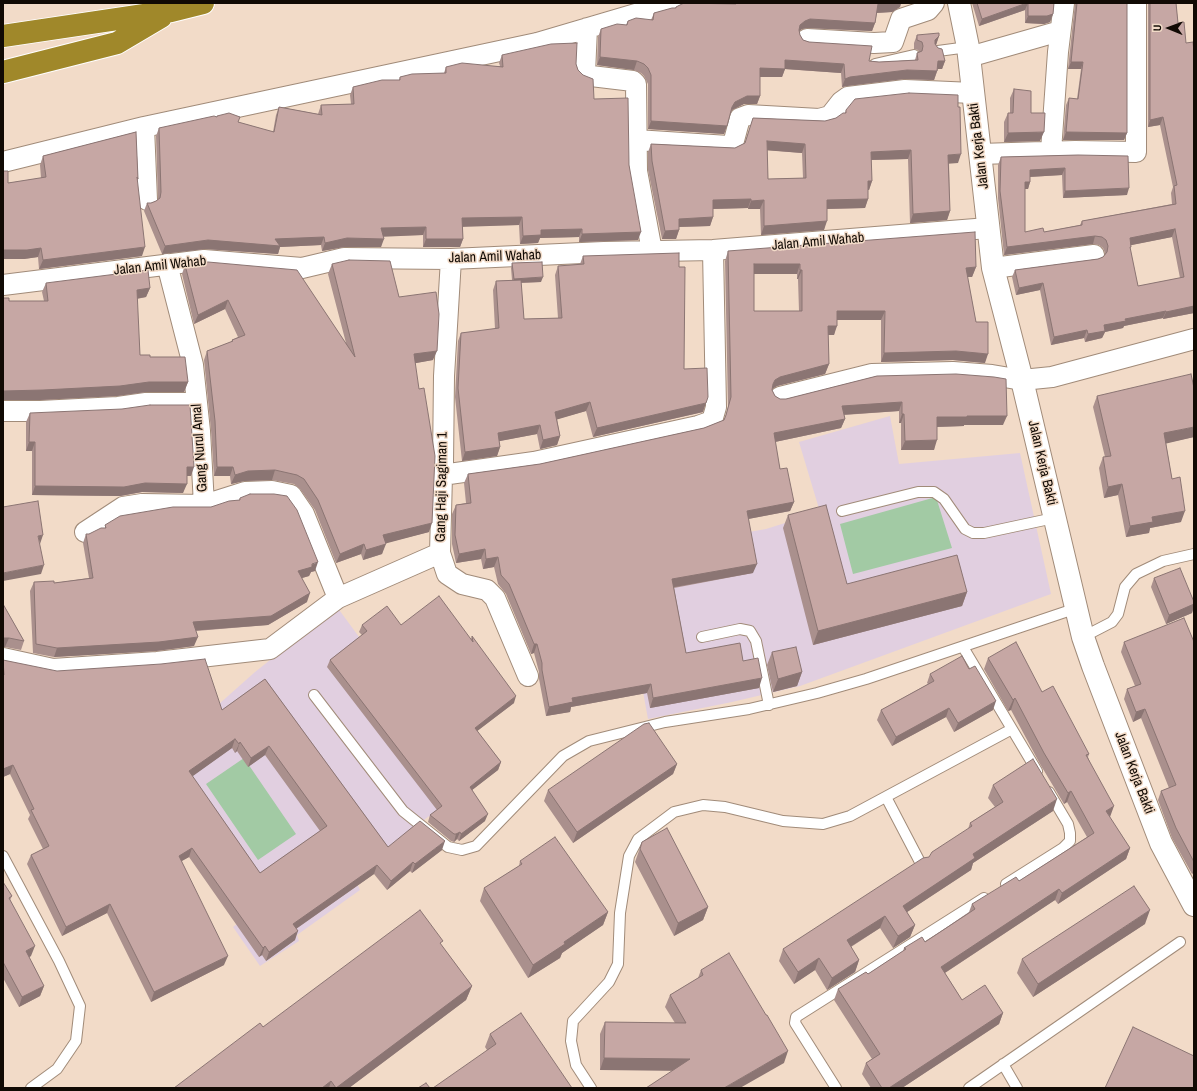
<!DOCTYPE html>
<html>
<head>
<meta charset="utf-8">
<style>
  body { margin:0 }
  #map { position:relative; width:1197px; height:1091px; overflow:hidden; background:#f2dbc8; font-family:"Archivo Narrow",sans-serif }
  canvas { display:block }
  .frame { position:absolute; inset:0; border:4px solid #110a04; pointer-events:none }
  .north { position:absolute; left:1149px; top:8px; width:40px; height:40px; -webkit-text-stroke:3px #f2dbc8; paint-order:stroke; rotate:271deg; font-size:11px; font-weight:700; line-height:16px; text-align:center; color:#110a04 }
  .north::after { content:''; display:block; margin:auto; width:14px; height:18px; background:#110a04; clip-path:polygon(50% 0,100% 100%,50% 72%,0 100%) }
</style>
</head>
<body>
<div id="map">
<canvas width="1197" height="1091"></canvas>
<div class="frame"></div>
<div class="north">U</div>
</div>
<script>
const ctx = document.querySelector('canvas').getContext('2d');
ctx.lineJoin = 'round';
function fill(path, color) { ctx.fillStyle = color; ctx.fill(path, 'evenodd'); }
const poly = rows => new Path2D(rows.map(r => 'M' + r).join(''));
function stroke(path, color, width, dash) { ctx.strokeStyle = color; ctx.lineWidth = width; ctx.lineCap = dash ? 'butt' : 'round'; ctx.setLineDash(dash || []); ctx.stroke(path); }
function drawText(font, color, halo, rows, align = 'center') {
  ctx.font = font + ' "Archivo Narrow",sans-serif'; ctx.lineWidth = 3; ctx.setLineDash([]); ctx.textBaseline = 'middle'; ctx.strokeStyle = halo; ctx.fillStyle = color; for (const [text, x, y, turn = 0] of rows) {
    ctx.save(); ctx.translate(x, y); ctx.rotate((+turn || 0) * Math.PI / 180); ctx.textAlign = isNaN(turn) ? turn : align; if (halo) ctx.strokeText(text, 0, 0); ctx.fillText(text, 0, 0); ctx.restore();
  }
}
const commercial = poly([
  [890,416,899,464,1020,453,1051,594,800,686,732,702,648,719,618,555,766,529,820,512,799,442],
  [337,607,479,800,439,831,429,816,354,877,360,890,297,935,299,941,260,966,233,927,238,923,131,771,210,712,255,672]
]);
const green = poly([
  [936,497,952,548,853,574,840,524],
  [244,758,296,834,258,860,206,784]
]);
const lane = poly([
  [938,51,968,47],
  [875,64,914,55],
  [842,511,918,492,934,492,944,499,965,529,973,533,984,533,1054,518],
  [702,637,740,629,750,631,756,641,769,705],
  [1083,637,1112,622,1118,614,1125,587,1136,574,1163,561,1194,554],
  [963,647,1037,771],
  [314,695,403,811,448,847,462,850,476,846,563,756,589,741,665,722,749,709,817,693,866,679,1077,608],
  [886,797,921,864],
  [3,856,59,961,80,1006,76,1041,57,1069,31,1088],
  [1006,884,1063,848,1070,841,1070,833,1068,824,1049,792],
  [1003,1064,1017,1088],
  [591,1088,576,1065,571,1041,573,1021,609,982,618,964,620,913,629,856,638,839,674,812,703,805,725,807,783,821,823,824,850,816,1012,729],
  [836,1088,795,1023,796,1017,984,898],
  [969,1088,1180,942]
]);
const street = poly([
  [587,28,585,73,591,76,633,81,636,84,637,171,652,251],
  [807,39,874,43,893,42,901,19,928,10,934,3],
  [969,57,1060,31],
  [144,127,147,200],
  [636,140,728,146,733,144,740,118,748,115,819,119,830,116,841,102,848,97,905,90,973,93],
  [1051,151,1058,52,1064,3],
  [980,154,1075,151,1136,152,1136,3],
  [3,162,144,127,537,43,673,3],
  [451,259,444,376,443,463,442,475,440,553,447,574,462,584,487,590,495,598,528,676],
  [167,264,193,365,200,431,204,505,245,492,272,491,291,495,304,514,338,598],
  [993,268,1094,255],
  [3,285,204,260,302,268,344,258,451,259,604,252,713,250,988,228],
  [780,397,872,374,953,372,992,375,1022,380,1052,377,1194,339],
  [3,411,40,411,118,407,146,403,197,403],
  [442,475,534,462,698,426,712,421,716,407,713,250],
  [85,532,123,507,142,504,204,505],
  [3,658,53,669,157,662,270,649,338,598,440,553]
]);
const secondary = poly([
  [959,3,968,47,993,268,1022,380,1083,637,1093,666,1161,843,1194,905]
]);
const highway = poly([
  [3,36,171,11,203,3],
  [3,72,117,43,161,17]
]);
const wall = poly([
  [733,3,901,3,900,7,892,12,877,13,875,23,872,31,807,28,802,29,799,31,800,35,803,40,869,61,879,62,915,60,917,53,919,52,918,50,914,49,914,43,917,35,939,36,936,45,945,61,942,69,938,69,934,80,904,79,847,86,842,87,841,73,785,69,782,77,760,77,760,96,757,104,744,104,732,110,730,112,724,134,648,129,648,84,644,76,641,73,634,70,597,65,598,37,601,29,626,25,628,21,651,20,654,13,675,8,676,7,733,4],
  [972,3,1054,3,1053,14,1050,22,1044,24,1025,23,1025,10,979,26],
  [1075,3,1127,3,1127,133,1124,140,1063,140,1066,105,1069,98,1077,99,1081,69,1068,69],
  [1148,3,1176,3,1178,23,1186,43,1194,52,1194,313,1163,319,1163,318,1124,326,1123,328,1105,332,1102,338,1085,342,1084,338,1051,345,1040,290,1016,295,1012,277,1015,270,1098,259,1103,257,1105,255,1105,253,1103,248,1099,245,1093,244,1004,255,998,198,998,165,1001,157,1078,155,1127,195,1063,198,1062,175,1030,177,1030,182,1028,189,1025,189,1025,232,1044,232,1080,225,1082,221,1172,204,1171,193,1173,187,1160,125,1148,127],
  [1172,237,1180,278,1138,286,1130,249,1131,245],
  [502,55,576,64,578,70,629,165,638,240,579,242,579,237,540,238,538,243,520,244,519,225,463,226,463,239,460,247,423,247,423,235,383,236,381,247,344,247,322,251,321,245,280,247,278,254,205,249,162,254,144,211,147,203,151,203,156,201,158,199,156,136,159,128,238,122,273,132,276,115,279,107,318,114,321,105,351,104,350,95,353,87,399,80,400,77,444,73,446,67,500,66,499,63],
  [1014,89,1031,113,1040,141,1004,142,1004,122,1008,113,1010,113,1010,98],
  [846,110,958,163,949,163,950,211,947,220,910,223,908,159,871,160,872,181,869,190,868,190,868,199,865,208,827,209,824,230,761,235,760,209,748,209,748,208,713,209,713,217,710,226,679,227,679,230,676,239,662,239,648,170,648,152,651,144,735,148,745,143,753,118,825,121,836,118,845,113],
  [767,150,802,153,803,178,768,179],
  [136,132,138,179,137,182,142,256,39,269,38,257,24,259,3,259,3,171,8,183,41,178,40,165,43,156],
  [728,251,976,267,972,277,967,277,976,322,985,363,953,360,881,362,881,320,837,320,834,335,828,335,829,364,825,374,777,386,772,389,772,390,775,396,780,399,786,399,877,376,1003,425,964,425,964,426,937,427,934,450,901,450,901,423,899,423,899,411,844,415,845,419,841,428,775,442,780,469,794,502,790,511,748,519,753,573,674,588,686,653,743,661,759,688,650,708,647,693,571,707,570,712,546,716,539,679,539,672,534,653,531,654,506,594,498,584,494,567,483,569,481,559,456,563,452,544,452,514,456,505,466,503,464,483,468,474,540,464,704,428,724,420,725,418,728,407,725,261],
  [754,274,797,274,797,279,798,279,799,311,754,311],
  [583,256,679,267,684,369,703,412,593,437,586,411,557,419,560,436,557,445,540,449,537,434,499,441,500,447,497,456,462,461,455,397,458,341,461,333,495,329,493,290,496,281,512,280,511,268,512,263,541,282,521,283,524,319,558,318,555,275,558,266,580,264],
  [332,264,399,297,433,360,415,363,429,532,385,543,382,554,363,560,361,554,336,563,315,510,300,489,294,484,272,480,244,481,231,484,230,476,214,476,211,430,204,360,207,351,231,342,232,340,238,337,225,309,194,324,182,274,185,265,346,343,328,274],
  [46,283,150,288,146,297,137,299,140,355,150,357,188,382,184,392,146,392,117,396,40,400,3,400,3,298,9,301,44,301,42,292],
  [1097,396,1194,437,1166,443,1172,479,1181,522,1150,528,1149,533,1126,537,1118,495,1104,498,1099,468,1103,457,1105,457,1093,407],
  [30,413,191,476,187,476,183,493,142,492,120,496,32,495,32,451,26,451,26,422],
  [240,498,315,571,311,572,309,576,302,578,307,602,268,625,196,631,194,646,156,651,54,657,33,653,30,591,34,582,54,583,89,578,83,543,86,534,89,534,105,528,105,525,211,507,239,500],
  [788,515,847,584,967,592,962,606,813,645,783,528],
  [1154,578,1194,602,1194,606,1192,613,1166,624,1151,587],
  [3,604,24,641,21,650,5,647,3,647],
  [362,625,401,625,471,639,472,636,514,703,477,731,501,762,498,770,472,790,485,821,459,841,457,839,454,842,451,841,428,822,430,815,437,810,327,667,330,660,362,635,359,632],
  [1124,642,1194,642,1194,876,1193,873,1192,874,1172,838,1158,800,1161,791,1169,788,1141,718,1133,722,1124,699,1127,689,1135,686,1121,652],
  [772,652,802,672,797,686,773,692,767,665],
  [988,658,1042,692,1089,754,1088,757,1110,818,1130,848,1126,859,1058,904,1055,900,945,973,962,1000,1003,1013,999,1024,902,1088,871,1088,862,1074,866,1063,872,1059,834,1000,838,989,868,974,903,951,904,948,925,942,969,912,972,904,1019,881,1087,837,1067,802,1064,804,1040,764,1011,710,1008,711,984,669],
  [3,660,222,710,265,679,388,847,442,850,412,873,410,871,387,890,374,874,296,929,295,940,266,961,262,955,259,957,189,857,181,861,224,965,151,1002,107,913,62,936,27,864,31,855,43,849,28,819,30,815,10,774,3,777],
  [232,748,235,753,237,751,248,767,265,755,320,831,260,873,192,776],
  [969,669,993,710,954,732,946,717,892,746,877,720,881,710,928,684,927,683,930,674],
  [677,764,673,774,573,843,544,801,548,790],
  [993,785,1053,811,973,863,971,870,907,912,915,925,910,937,893,948,880,928,851,947,859,960,855,972,827,990,815,970,794,984,779,961,783,949,929,857,968,829,970,823,995,807,988,798],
  [642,842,708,907,703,920,674,936,635,862],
  [520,861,608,912,603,925,562,953,560,958,528,978,480,901,484,888,519,866],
  [3,882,12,896,10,900,31,956,29,957,44,986,40,996,19,1007,3,978],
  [1145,924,1033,997,1017,973,1022,959],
  [442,946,472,986,466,1000,349,1088,174,1088,263,1027],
  [701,970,784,1063,672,1070,600,1070,600,1034,605,1022,675,1023,665,1007,670,995,698,978],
  [490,1034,572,1088,487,1050,485,1047]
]);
const shadedWall = poly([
  [896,3,901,3,900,7,892,12,875,13,878,4],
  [1028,3,1025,10,979,26,982,19],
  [1053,14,1050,22,1044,24,1025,23,1028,16],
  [810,19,875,23,872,31,807,28,802,29,797,33,800,25,805,21],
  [939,36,936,45,932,48,935,40],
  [600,57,637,61,634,70,597,65],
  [785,60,844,64,841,73,785,69,782,77,757,77,760,68],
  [938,61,945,61,942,69,935,69],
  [1071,62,1083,62,1081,69,1068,69],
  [907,70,937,71,934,80,904,79,847,86,842,87,845,79,850,77],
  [747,96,760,96,757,104,744,104,732,110,729,115,732,107,735,102],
  [1163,117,1160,125,1148,127,1150,120],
  [651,121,727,126,724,134,648,129],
  [1044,132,1040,141,1004,142,1008,133],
  [1066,132,1127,133,1124,140,1063,140],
  [767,141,805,144,802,153,763,150],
  [911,150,908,159,868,160,871,152],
  [961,154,958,163,945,164,948,155],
  [1065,168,1062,175,1028,177,1030,170],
  [868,181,872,181,869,190,864,190],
  [1025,182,1030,182,1028,189,1022,189],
  [1129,188,1127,195,1063,198,1065,191],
  [751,199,748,208,710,209,713,200],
  [868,199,865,208,823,209,827,200],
  [764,200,760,209,748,209,751,201],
  [950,211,947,220,910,223,913,214],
  [522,217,519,225,460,227,462,218],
  [713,217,710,226,676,227,679,219],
  [827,221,824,230,761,235,764,226],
  [426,227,423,235,378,237,381,228],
  [582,229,579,237,540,238,538,243,520,244,523,236,541,230],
  [1175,229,1172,237,1127,246,1130,238],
  [679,230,676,239,662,239,665,231],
  [641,232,638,240,579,242,582,234],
  [1095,236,1093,244,1004,255,1007,247],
  [324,237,321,245,280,247,278,254,205,249,162,254,165,246,208,240],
  [347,238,384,239,381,247,344,247,322,251,325,243],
  [426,239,463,239,460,247,423,247],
  [145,247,142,256,39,269,43,260],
  [41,248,38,257,24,259,3,259,3,250],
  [754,264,800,264,797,274,751,274],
  [976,267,972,277,962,277,966,268],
  [800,270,802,270,798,279,797,279],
  [543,277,541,282,512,283,514,279],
  [1043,283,1040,290,1016,295,1019,288],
  [150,288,146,297,134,299,137,290],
  [228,300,225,309,194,324,198,315],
  [1194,306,1194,313,1163,319,1166,312],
  [837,311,885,311,881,320,834,320],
  [1166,311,1163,318,1124,326,1123,328,1105,332,1102,338,1085,342,1088,334,1104,325,1125,319],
  [828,326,837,326,834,335,825,335],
  [1087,330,1084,338,1051,345,1054,337],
  [437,351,433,360,411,364,414,354],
  [956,351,988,354,985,363,953,360,881,362,884,353],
  [829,364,825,374,777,386,772,389,773,384,775,380,780,377],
  [149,382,188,382,184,392,146,392,117,396,40,400,3,400,3,391],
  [590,402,586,411,552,421,555,412],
  [902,402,899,411,839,415,842,406],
  [706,403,703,412,593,437,597,428],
  [902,414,904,414,901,423,899,423],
  [967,416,1007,416,1003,425,964,425,964,426,934,427,937,417],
  [845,419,841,428,770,443,774,433],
  [540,425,537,434,495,442,498,433],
  [1194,427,1194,437,1160,445,1164,433],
  [560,436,557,445,540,449,543,440],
  [937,440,934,450,901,450,905,441],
  [29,442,35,442,32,451,26,451],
  [500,447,497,456,462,461,465,452],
  [187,467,194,467,191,476,184,476],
  [217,467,233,467,230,476,214,476],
  [275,470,272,480,244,481,231,484,235,475,248,471],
  [145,483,187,484,183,493,142,492,120,496,32,495,35,486],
  [1122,484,1118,495,1104,498,1108,487],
  [794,502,790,511,743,520,747,511],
  [1185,511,1181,522,1150,528,1149,533,1126,537,1130,526,1152,517],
  [432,523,429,532,380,545,383,535],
  [43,535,40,544,38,536],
  [364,544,361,554,336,563,340,554],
  [386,544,382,554,363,560,366,550],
  [485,549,481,559,456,563,459,554],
  [498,557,494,567,483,569,486,559],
  [318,562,315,571,311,572,309,576,295,580,298,571],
  [757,564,753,573,669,588,672,579],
  [44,565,41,574,3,581,3,573],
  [967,592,962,606,813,645,818,631],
  [310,593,307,602,268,625,189,631,193,622],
  [1194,604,1194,606,1192,613,1166,624,1169,615],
  [198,637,194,646,156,651,54,657,57,648],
  [3,638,9,638,5,647,3,647],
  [534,644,537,644,534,653,531,654],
  [802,672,797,686,773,692,778,679],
  [762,678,759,688,650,708,653,698],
  [651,684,647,693,571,707,570,712,546,716,549,707,572,698],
  [516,696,514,703,472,735,475,728],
  [1015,698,1011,710,1008,711,1013,700],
  [996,701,993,710,954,732,958,723],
  [949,708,946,717,892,746,896,737],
  [1145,709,1141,718,1133,722,1136,712],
  [235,739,232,748,186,781,189,771],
  [240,742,237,751,235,753,239,744],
  [269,746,265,755,248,767,251,758],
  [501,762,498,770,467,794,470,787],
  [677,764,673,774,573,843,577,832],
  [13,765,10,774,3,777,3,769],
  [1071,791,1067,802,1064,804,1068,793],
  [1057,799,1053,811,973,863,971,870,898,918,903,906,973,854],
  [1114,806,1110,817,1106,811],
  [488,814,485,821,459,841,461,834],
  [460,832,457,839,454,842,456,834],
  [445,841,442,850,412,873,415,864],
  [192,848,189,857,175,865,179,856],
  [1130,848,1126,859,1058,904,1062,893],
  [413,862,410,871,387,890,391,881],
  [377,865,374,874,290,933,293,924],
  [1194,867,1194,871,1193,873,1192,874],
  [1059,889,1055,900,937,978,941,967],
  [110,904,107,913,62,936,66,927],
  [708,907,703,920,674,936,678,923],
  [1150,910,1145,924,1033,997,1038,984],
  [608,912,603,925,562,953,560,958,528,978,533,965,564,942],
  [885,916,880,928,842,952,847,940],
  [915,925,910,937,893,948,898,936],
  [298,931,295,940,266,961,269,952],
  [35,946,31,956,22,961,26,951],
  [265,946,262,955,259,957,263,948],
  [228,956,224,965,151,1002,154,992],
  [819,958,815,970,794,984,798,972],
  [859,960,855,972,827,990,832,978],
  [44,986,40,996,19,1007,22,997],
  [472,986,466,1000,349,1088,335,1088],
  [1003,1013,999,1024,902,1088,889,1088],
  [788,1051,784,1063,740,1088,724,1088],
  [604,1058,690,1059,686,1071,600,1070],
  [331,1081,329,1088,322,1088]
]);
const building = poly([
  [684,3,736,4,736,3,896,3,878,4,875,23,810,19,805,21,800,25,799,30,800,35,803,40,809,42,872,46,869,61,879,62,918,60,917,53,922,51,923,46,922,42,917,40,917,35,939,33,939,36,935,40,935,44,938,48,942,49,945,61,938,61,937,71,907,70,850,77,845,79,844,64,785,60,785,69,760,68,760,96,747,96,735,102,732,107,727,126,651,121,651,75,648,68,644,64,637,61,600,57,601,29,617,24,627,25,628,21,636,18,653,20,654,13,672,8,676,8,676,7,684,3],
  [977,3,1027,3,982,19,977,3],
  [1028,3,1054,3,1053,14,1047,16,1028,16,1028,3],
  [1077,3,1127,3,1127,133,1066,132,1069,98,1078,99,1083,62,1071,62,1077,3],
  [1150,3,1176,3,1178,23,1184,22,1186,43,1193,42,1194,52,1194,306,1166,312,1166,311,1125,319,1126,321,1104,325,1105,331,1088,334,1087,330,1054,337,1043,283,1019,288,1015,270,1098,259,1103,257,1107,252,1108,246,1106,240,1102,237,1095,236,1007,247,1000,191,1001,157,1078,155,1128,156,1129,188,1065,191,1065,168,1030,170,1030,182,1025,182,1025,232,1043,228,1044,232,1082,225,1082,221,1176,204,1174,186,1177,185,1163,117,1150,120,1150,3],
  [1175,229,1184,277,1138,286,1130,247,1131,247,1130,238,1175,229],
  [577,43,576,64,578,70,583,75,593,79,594,99,628,98,629,165,641,232,582,234,582,229,541,230,541,235,523,236,522,217,462,218,463,239,426,239,426,227,381,228,384,239,347,238,325,243,324,237,275,239,280,246,208,240,165,246,147,203,151,203,156,201,160,198,161,192,159,128,214,116,217,117,217,116,229,113,240,117,238,122,274,132,279,107,322,115,321,105,354,104,353,87,382,80,400,80,400,77,412,74,446,73,446,67,462,63,503,67,502,55,551,44,577,43],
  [1014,89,1031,91,1031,113,1045,113,1044,132,1008,133,1008,113,1013,113,1014,89],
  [909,93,958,95,958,107,960,107,961,154,948,155,950,211,913,214,911,150,871,152,872,181,868,181,868,199,827,200,827,221,764,226,764,200,751,201,751,199,713,200,713,217,679,219,679,230,665,231,652,161,651,144,735,148,745,143,753,118,825,121,836,118,843,113,846,113,846,110,855,99,909,93],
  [767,141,805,144,806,178,768,179,767,141],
  [136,132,138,179,137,177,145,247,43,260,41,248,27,250,3,250,3,171,8,171,8,183,46,177,43,156,136,132],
  [975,232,976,267,966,268,976,322,988,322,988,354,956,351,884,353,885,311,837,311,837,326,828,326,829,364,780,377,775,380,773,384,772,390,775,396,780,399,786,399,877,376,956,374,994,377,1006,379,1007,416,967,416,967,417,937,417,937,440,905,441,904,414,902,414,902,402,842,406,845,419,774,433,780,469,787,468,794,502,747,511,757,564,672,579,686,653,740,643,743,661,758,658,762,678,653,698,651,684,572,698,573,702,549,707,542,670,542,663,537,644,534,644,509,584,501,575,498,557,486,559,485,549,459,554,455,535,456,505,471,503,468,474,540,464,704,428,724,420,726,415,731,397,728,251,975,232],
  [754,264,800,264,800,270,802,270,802,311,754,311,754,264],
  [679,253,679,267,685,267,684,369,707,368,708,397,706,403,597,428,590,402,555,412,560,436,543,440,540,425,498,433,500,447,465,452,458,388,461,333,499,328,496,281,521,280,524,319,562,318,558,266,584,264,583,256,679,253],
  [349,260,390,261,399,297,436,292,439,314,437,351,414,354,419,389,424,388,435,456,432,523,383,535,386,544,366,550,364,544,340,554,318,500,304,479,297,475,275,470,248,471,235,475,233,467,217,467,215,421,207,351,233,341,232,340,245,335,228,300,198,315,185,265,208,262,297,270,355,357,332,264,349,260],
  [542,262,543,277,514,279,512,263,542,262],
  [148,270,150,288,137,290,140,355,150,355,150,357,185,357,188,382,149,382,120,386,43,390,3,391,3,298,9,298,9,301,48,301,46,283,148,270],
  [1191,374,1194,388,1194,427,1164,433,1172,479,1180,477,1185,511,1152,517,1153,522,1130,526,1122,484,1108,487,1103,457,1111,456,1097,396,1191,374],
  [150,405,190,405,194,467,187,467,187,484,145,483,124,487,35,486,35,442,29,442,30,413,122,409,150,405],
  [250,494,274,494,287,496,297,510,318,562,312,564,312,567,298,571,310,593,271,616,193,622,198,637,159,642,57,648,36,644,34,582,54,581,54,583,93,578,86,534,89,534,101,528,106,528,105,525,120,516,173,507,211,507,229,501,240,500,240,498,250,494],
  [38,501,43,535,38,536,44,565,3,573,3,507,38,501],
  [826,505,847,584,957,555,967,592,818,631,788,515,826,505],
  [1180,568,1194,602,1194,604,1169,615,1154,578,1180,568],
  [439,596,473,642,472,636,516,696,475,728,501,762,470,787,488,814,461,834,460,832,456,834,454,834,430,815,442,806,330,660,367,631,362,625,387,606,401,625,439,596],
  [3,604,24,641,9,638,3,638,3,604],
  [1184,618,1194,642,1194,862,1176,828,1161,791,1176,785,1145,709,1136,712,1127,689,1141,684,1124,642,1184,618],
  [1016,642,1042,692,1053,686,1089,754,1086,755,1114,806,1106,811,1130,848,1062,893,1059,889,941,967,962,1000,985,985,1003,1013,889,1088,882,1088,866,1063,880,1054,838,989,866,972,868,974,906,949,904,948,922,937,925,942,975,909,972,904,1016,877,1019,881,1094,833,1071,791,1068,793,1044,753,1015,698,1013,700,988,658,1016,642],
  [796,647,802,672,778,679,772,652,796,647],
  [962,656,969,669,975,666,996,701,958,723,949,708,896,737,881,710,934,681,930,674,962,656],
  [205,659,222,710,265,679,388,847,420,821,445,841,415,864,413,862,391,881,377,865,293,924,298,931,269,952,265,946,263,948,192,848,179,856,228,956,154,992,110,904,66,927,31,855,49,846,31,810,34,809,13,765,3,769,3,675,4,675,3,660,57,671,161,664,205,659],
  [235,739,239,744,240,742,251,758,269,746,327,826,260,873,189,771,235,739],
  [649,723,677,764,577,832,548,790,644,724,649,723],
  [1033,759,1057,799,973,854,975,858,903,906,915,925,898,936,885,916,847,940,859,960,832,978,819,958,798,972,783,949,923,858,929,857,932,852,972,826,970,823,1003,802,993,785,1033,759],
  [667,828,708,907,678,923,640,849,642,842,667,828],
  [555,837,608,912,564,942,565,944,533,965,484,888,522,864,520,861,555,837],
  [3,882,12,896,9,898,35,946,26,951,44,986,22,997,3,962,3,882],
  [1134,886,1150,910,1038,984,1022,959,1134,886],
  [420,910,443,941,440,943,472,986,336,1088,331,1081,322,1088,174,1088,260,1023,263,1027,420,910],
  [729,953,766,1015,767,1015,788,1051,724,1088,646,1088,690,1059,604,1058,605,1022,686,1023,670,995,703,975,701,970,729,953],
  [521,1013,572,1088,433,1088,496,1044,490,1034,521,1013],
  [1133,1027,1194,1056,1194,1088,1105,1088,1133,1027],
  [426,1083,430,1088,418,1088,426,1083]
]);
const streetNames = [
  ["Jalan Kerja Bakti",979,146,-97],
  ["Jalan Amil Wahab",818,242,-5],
  ["Jalan Amil Wahab",495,257,-2],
  ["Jalan Amil Wahab",160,266,-6],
  ["Gang Nurul Amal",200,448,-94],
  ["Jalan Kerja Bakti",1042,463,77],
  ["Gang Haji Sagiman 1",442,487,-89],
  ["Jalan Kerja Bakti",1134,773,69]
];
fill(commercial, '#e1cfe0');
fill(green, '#a2caa4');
stroke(lane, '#a18b79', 12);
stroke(street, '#a18b79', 22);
stroke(secondary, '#a18b79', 24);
stroke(highway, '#fff', 24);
stroke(lane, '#fff', 10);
stroke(street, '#fff', 20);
stroke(secondary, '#fff', 22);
stroke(highway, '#a0882a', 22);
fill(wall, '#aa908d');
fill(shadedWall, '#8b7573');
fill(building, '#c6a7a4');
stroke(building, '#8b7573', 1);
drawText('14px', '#110a04', '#f2dbc8', streetNames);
</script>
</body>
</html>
